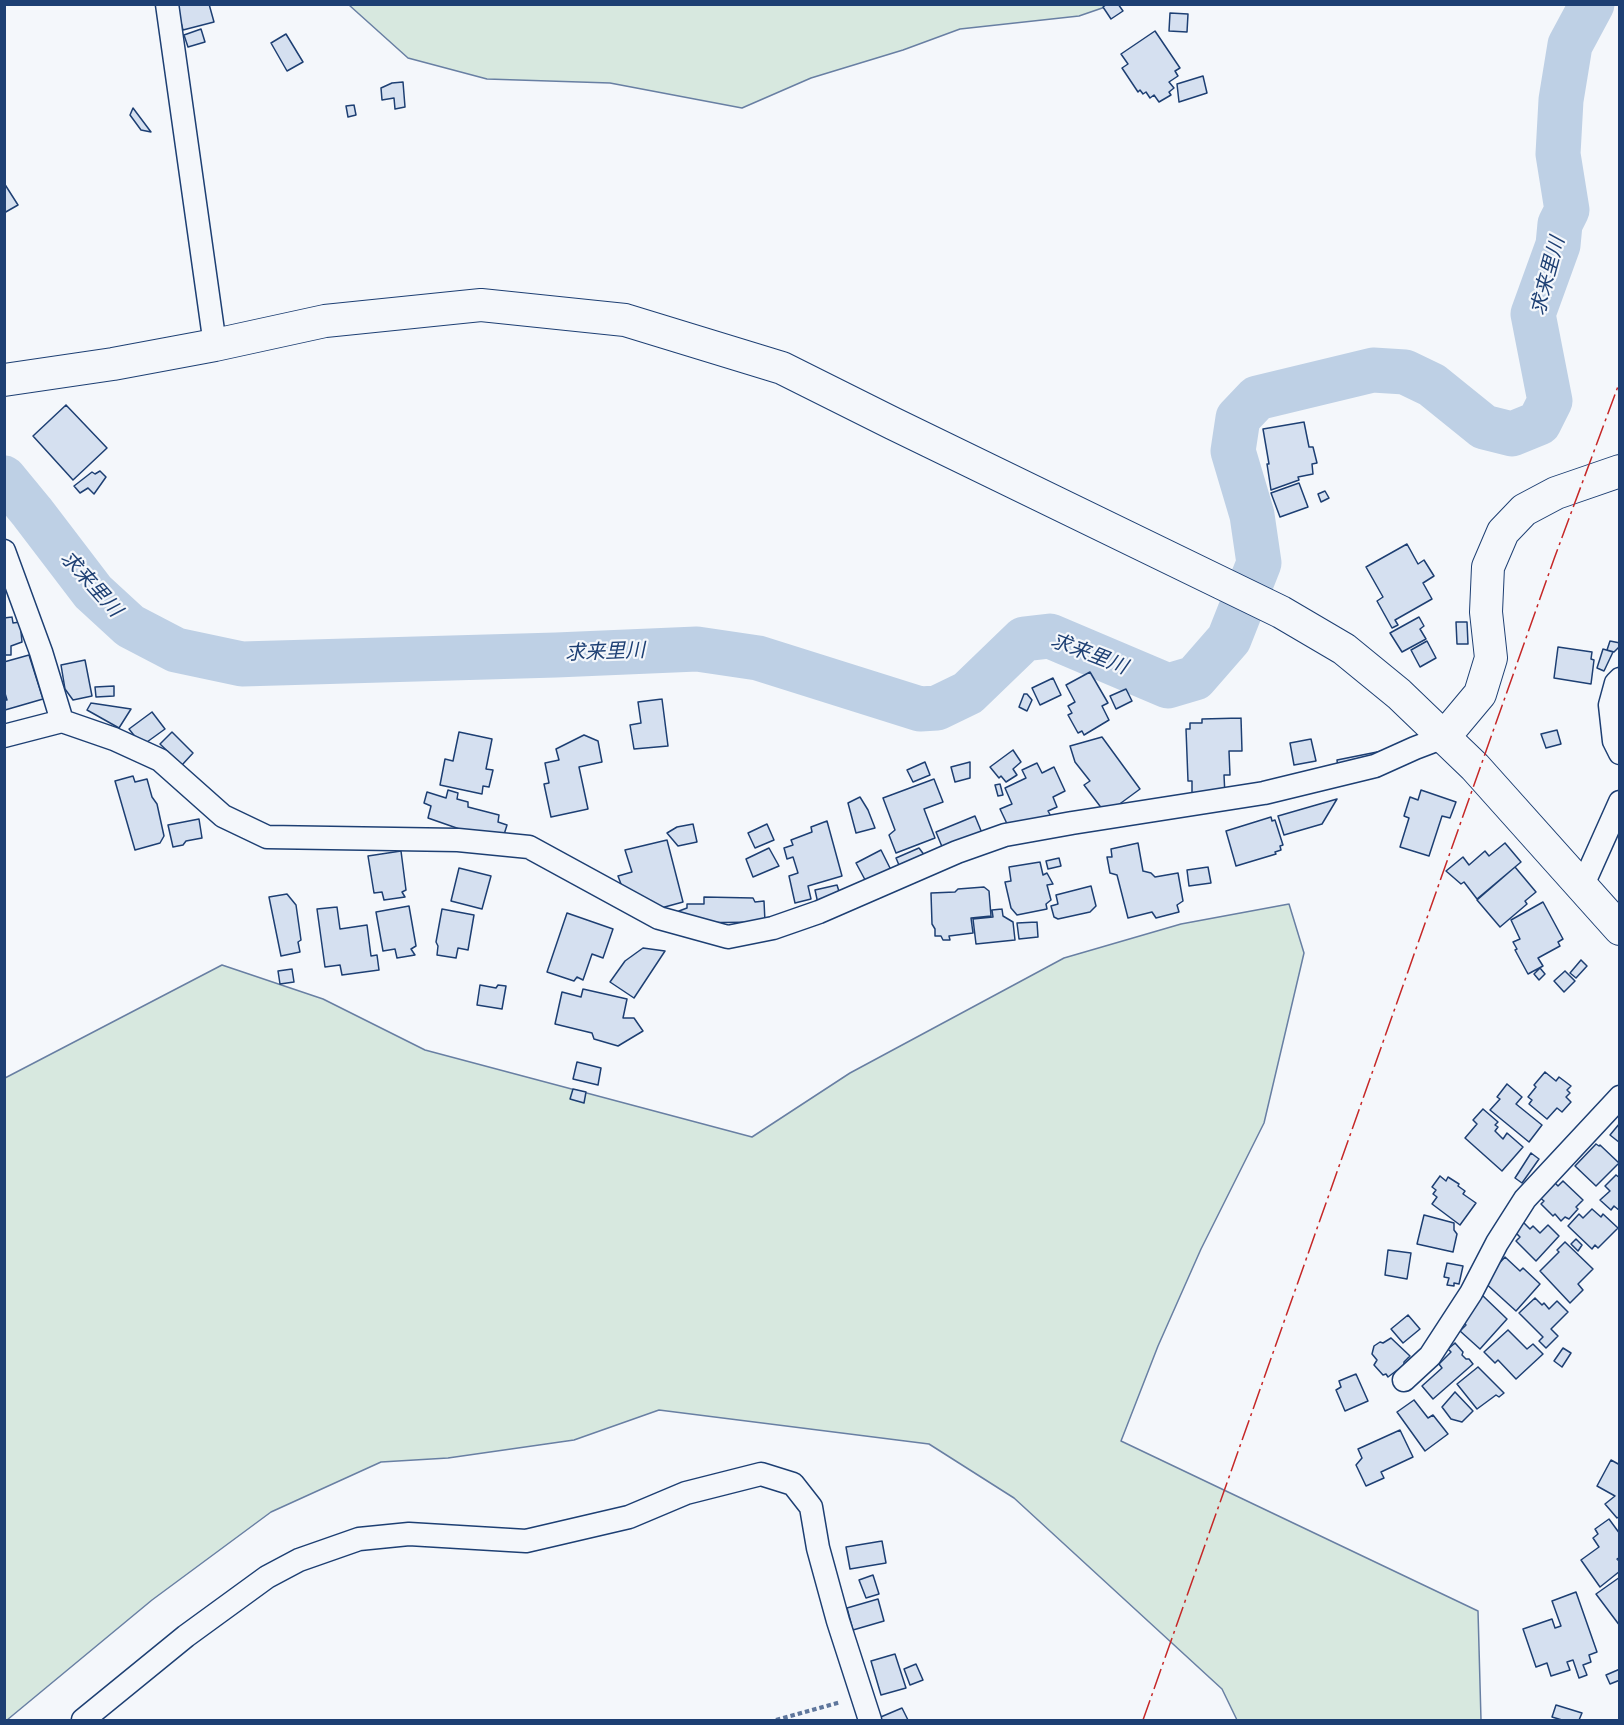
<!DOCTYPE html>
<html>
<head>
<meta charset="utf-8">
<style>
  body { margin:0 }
  #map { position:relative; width:1624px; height:1725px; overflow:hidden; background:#f4f7fb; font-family:Quicksand,sans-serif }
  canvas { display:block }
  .frame { position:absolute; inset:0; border:6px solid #1d3f73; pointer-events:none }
</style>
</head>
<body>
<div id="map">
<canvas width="1624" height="1725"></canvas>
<div class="frame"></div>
</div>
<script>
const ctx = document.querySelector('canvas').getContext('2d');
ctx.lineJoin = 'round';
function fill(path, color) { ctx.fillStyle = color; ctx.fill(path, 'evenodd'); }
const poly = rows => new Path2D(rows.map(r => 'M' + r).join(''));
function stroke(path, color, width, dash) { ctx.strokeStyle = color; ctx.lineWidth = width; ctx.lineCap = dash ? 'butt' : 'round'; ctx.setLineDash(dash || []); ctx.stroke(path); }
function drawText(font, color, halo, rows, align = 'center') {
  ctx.font = font + ' Quicksand,"Noto Sans JP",sans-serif'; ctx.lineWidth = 4.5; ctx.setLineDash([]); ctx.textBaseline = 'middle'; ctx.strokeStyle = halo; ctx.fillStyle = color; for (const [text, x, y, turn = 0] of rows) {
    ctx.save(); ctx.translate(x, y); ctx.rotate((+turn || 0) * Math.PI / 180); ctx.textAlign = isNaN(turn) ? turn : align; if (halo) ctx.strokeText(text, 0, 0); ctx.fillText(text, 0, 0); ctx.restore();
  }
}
const green = poly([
  [349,5,1111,5,1079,16,960,29,903,50,811,78,742,108,610,83,487,79,408,58,349,5],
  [1289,904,1304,953,1264,1123,1201,1249,1158,1346,1121,1441,1478,1611,1481,1720,1237,1720,1222,1689,1014,1498,929,1444,659,1410,574,1440,448,1458,381,1462,271,1512,152,1600,7,1720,5,1720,5,1078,222,965,323,999,425,1050,752,1137,850,1073,1064,958,1181,924,1289,904]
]);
const river = poly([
  [4,478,32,512,93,592,130,626,176,650,242,664,556,655,697,649,758,658,920,709,937,708,968,693,1024,639,1050,636,1168,686,1195,678,1229,639,1259,563,1252,515,1233,451,1238,418,1257,398,1373,370,1405,372,1432,385,1484,427,1512,434,1539,423,1550,401,1533,314,1558,245,1560,224,1567,210,1558,154,1561,100,1570,45,1592,4]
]);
const building = poly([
  [176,4,209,4,214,22,183,30,176,4],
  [1107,4,1118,4,1123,11,1111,19,1103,7,1107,4],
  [1170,13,1188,14,1187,32,1169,31,1170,13],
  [201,29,205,42,188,47,184,35,201,29],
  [1155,31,1180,68,1175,71,1178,76,1169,82,1174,88,1169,92,1171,95,1159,102,1154,95,1150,98,1146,92,1143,94,1140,90,1138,92,1122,68,1128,64,1121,54,1155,31],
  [286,34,303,62,287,71,271,43,286,34],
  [1203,76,1207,93,1179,102,1177,84,1203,76],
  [403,82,405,107,395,109,394,98,382,100,381,88,392,83,403,82],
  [354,105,356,115,348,117,346,106,354,105],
  [133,108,151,132,141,130,130,115,133,108],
  [4,183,18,205,4,213,4,183],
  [66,405,107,448,73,480,33,436,66,405],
  [1304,422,1309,447,1313,447,1317,463,1312,464,1313,474,1298,477,1299,480,1271,490,1267,464,1269,464,1263,429,1304,422],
  [100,471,106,477,94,494,88,488,80,493,74,486,92,472,95,474,100,471],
  [1299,483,1308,507,1280,517,1271,493,1299,483],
  [1325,491,1329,498,1321,502,1318,494,1325,491],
  [1407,544,1418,564,1424,560,1434,576,1423,583,1432,599,1395,620,1398,625,1392,628,1377,601,1383,597,1366,567,1407,544],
  [12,617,13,623,20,622,22,642,11,646,11,655,4,655,4,618,12,617],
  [1419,617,1424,626,1420,629,1426,639,1402,652,1390,633,1419,617],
  [1456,622,1467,622,1468,644,1457,644,1456,622],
  [1427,641,1436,658,1420,667,1411,650,1427,641],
  [1610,641,1620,643,1620,646,1614,652,1607,650,1610,641],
  [1558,647,1592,652,1591,659,1594,660,1591,684,1554,678,1558,647],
  [1603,649,1613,652,1604,671,1597,668,1603,649],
  [29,655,43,699,5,710,4,700,7,700,4,690,4,662,29,655],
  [85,660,92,696,73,700,65,689,61,665,85,660],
  [1090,672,1108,703,1102,706,1109,720,1084,735,1082,731,1078,733,1068,715,1072,713,1068,706,1075,702,1066,685,1090,672],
  [1053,678,1061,695,1040,705,1032,688,1053,678],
  [114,686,114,696,96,697,95,687,114,686],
  [1126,689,1132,701,1116,709,1110,696,1126,689],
  [1024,694,1027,694,1032,700,1027,711,1019,707,1024,694],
  [662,699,668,746,634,749,630,725,641,723,638,702,662,699],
  [91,703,131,709,119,728,87,710,91,703],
  [152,712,165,729,147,742,137,739,129,729,152,712],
  [1241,718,1242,751,1229,751,1230,775,1224,775,1225,796,1192,797,1192,781,1188,781,1186,729,1190,729,1190,723,1202,723,1202,719,1241,718],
  [1557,730,1561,744,1546,748,1541,734,1557,730],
  [172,732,193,753,182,765,160,744,172,732],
  [459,732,492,739,486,769,493,770,489,787,483,786,482,794,440,785,445,759,453,761,459,732],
  [584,735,598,741,602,762,579,767,588,809,551,817,544,784,549,783,545,763,559,760,556,749,584,735],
  [1102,737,1140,789,1106,814,1084,785,1090,781,1075,762,1070,746,1102,737],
  [1311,739,1316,761,1294,765,1290,743,1311,739],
  [1013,750,1021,762,1013,769,1017,775,1006,782,1001,776,999,778,990,767,1013,750],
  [1382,751,1338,769,1337,760,1382,751],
  [925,762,930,775,913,782,907,770,925,762],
  [970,762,970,778,955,782,951,767,970,762],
  [1037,763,1042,773,1054,767,1065,791,1053,797,1057,807,1048,811,1052,818,1009,828,1000,809,1012,804,1005,788,1026,778,1022,770,1037,763],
  [133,776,135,782,147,779,152,797,157,804,164,836,160,843,135,850,115,781,133,776],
  [934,779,943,802,924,809,935,838,896,853,889,835,895,830,883,798,934,779],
  [1000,784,1003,795,998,796,995,785,1000,784],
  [448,790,458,793,457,799,468,802,468,807,499,815,498,822,507,825,502,841,491,840,428,818,431,806,424,803,427,792,446,798,448,790],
  [1421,790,1456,802,1450,818,1442,816,1429,856,1400,847,1409,818,1404,816,1410,797,1418,800,1421,790],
  [860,797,868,810,875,828,856,833,848,803,860,797],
  [1337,799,1322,824,1284,835,1278,816,1337,799],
  [975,816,984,838,945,854,936,832,975,816],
  [1271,817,1272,821,1275,820,1283,845,1280,846,1281,850,1275,852,1276,854,1236,866,1226,831,1271,817],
  [199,819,202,838,186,841,183,845,173,847,168,825,199,819],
  [827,821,842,876,808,886,811,899,795,903,789,876,798,873,793,857,787,859,784,848,793,845,791,840,812,832,811,827,827,821],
  [693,824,697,842,678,846,667,833,677,827,693,824],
  [767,824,774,840,755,848,748,833,767,824],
  [667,840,683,902,650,911,613,886,621,884,618,876,632,872,625,850,667,840],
  [1138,843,1143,871,1151,873,1155,877,1178,873,1183,901,1177,905,1179,912,1156,918,1152,912,1128,918,1117,875,1110,873,1107,857,1112,857,1111,849,1138,843],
  [1505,843,1521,862,1477,899,1464,882,1461,884,1446,871,1463,857,1469,865,1485,851,1489,856,1505,843],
  [769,848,779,866,753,877,746,859,769,848],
  [919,848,925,856,904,877,896,858,919,848],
  [881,850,894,876,870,889,856,863,881,850],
  [401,851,406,890,402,892,405,897,384,900,382,892,374,893,368,856,401,851],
  [1059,858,1061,866,1048,869,1046,861,1059,858],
  [1040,862,1043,875,1047,873,1053,884,1047,885,1051,900,1046,904,1047,909,1017,915,1011,908,1005,882,1011,881,1009,867,1040,862],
  [1208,867,1211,883,1189,886,1187,870,1208,867],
  [1515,867,1536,892,1525,901,1527,904,1500,927,1477,900,1515,867],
  [459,868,491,876,482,909,451,901,459,868],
  [837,885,842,901,819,908,815,890,837,885],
  [1091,886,1096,906,1090,912,1058,919,1054,917,1051,906,1058,904,1056,895,1091,886],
  [984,887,989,891,991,916,971,918,973,933,949,936,950,940,943,940,941,936,935,936,935,929,932,924,931,893,955,892,958,889,984,887],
  [287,894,296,905,301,940,298,942,300,952,281,956,269,897,287,894],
  [704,897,753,898,755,902,764,901,765,922,679,923,679,911,687,908,687,904,704,904,704,897],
  [1543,902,1563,939,1558,942,1560,946,1538,958,1543,966,1528,974,1515,950,1517,949,1513,942,1520,939,1511,920,1543,902],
  [409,906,416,946,411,949,415,955,397,958,395,949,383,951,376,912,409,906],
  [337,907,340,929,367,925,371,956,377,955,379,970,342,975,340,965,325,967,317,909,337,907],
  [442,909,474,915,468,950,458,948,456,958,437,955,438,946,436,942,442,909],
  [1002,909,1003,916,1013,922,1015,940,976,944,973,919,993,917,992,910,1002,909],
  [567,913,613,929,603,958,592,954,583,980,577,977,574,981,547,972,567,913],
  [1037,922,1038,937,1019,939,1017,923,1037,922],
  [643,948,665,951,634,998,610,982,625,961,643,948],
  [1581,960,1587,966,1576,978,1570,973,1581,960],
  [1540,968,1545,974,1539,980,1534,974,1540,968],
  [292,969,294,982,280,984,278,971,292,969],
  [1565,971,1575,981,1564,992,1554,981,1565,971],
  [480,985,496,988,498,985,506,986,502,1009,477,1005,480,985],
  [583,989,627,999,623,1018,634,1018,643,1031,618,1046,594,1039,592,1033,555,1024,562,992,581,997,583,989],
  [577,1062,601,1068,598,1085,573,1079,577,1062],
  [1545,1072,1556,1081,1559,1077,1571,1086,1567,1090,1570,1093,1566,1097,1571,1102,1562,1112,1557,1108,1547,1119,1529,1104,1532,1100,1528,1097,1536,1087,1534,1085,1545,1072],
  [1507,1084,1522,1097,1516,1104,1542,1125,1529,1142,1490,1110,1500,1099,1497,1097,1507,1084],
  [573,1089,586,1092,584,1103,570,1099,573,1089],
  [1483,1109,1498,1122,1495,1125,1498,1127,1495,1131,1503,1139,1507,1133,1523,1147,1502,1171,1465,1138,1477,1124,1473,1120,1483,1109],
  [1620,1123,1620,1143,1610,1135,1620,1123],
  [1596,1144,1599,1146,1600,1145,1619,1163,1596,1186,1575,1166,1596,1144],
  [1531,1153,1539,1159,1522,1183,1515,1178,1531,1153],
  [1616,1175,1620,1178,1620,1211,1614,1206,1611,1210,1600,1200,1610,1191,1605,1186,1616,1175],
  [1440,1176,1446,1181,1448,1177,1459,1184,1458,1186,1465,1191,1463,1194,1476,1203,1460,1225,1432,1204,1437,1197,1433,1194,1436,1190,1432,1187,1440,1176],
  [1563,1181,1583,1200,1576,1207,1578,1209,1569,1219,1565,1217,1561,1221,1555,1214,1553,1216,1541,1204,1544,1201,1539,1197,1554,1182,1558,1186,1563,1181],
  [1592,1209,1601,1217,1603,1214,1618,1228,1598,1248,1595,1245,1592,1249,1568,1226,1579,1214,1583,1218,1592,1209],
  [1424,1215,1454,1223,1454,1230,1457,1234,1453,1252,1417,1244,1424,1215],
  [1523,1222,1530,1229,1533,1226,1540,1233,1548,1225,1559,1236,1536,1261,1516,1241,1520,1237,1514,1231,1523,1222],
  [1576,1239,1582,1245,1578,1251,1571,1244,1576,1239],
  [1565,1242,1593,1269,1578,1284,1583,1290,1570,1303,1540,1271,1559,1252,1557,1250,1565,1242],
  [1388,1250,1411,1253,1407,1279,1385,1275,1388,1250],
  [1505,1257,1520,1271,1523,1268,1540,1284,1516,1311,1483,1281,1505,1257],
  [1447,1263,1463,1266,1459,1284,1454,1283,1454,1286,1447,1285,1449,1278,1444,1277,1447,1263],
  [1482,1295,1507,1319,1480,1349,1460,1331,1466,1325,1460,1319,1482,1295],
  [1535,1298,1542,1305,1544,1303,1549,1309,1557,1301,1568,1312,1551,1329,1558,1336,1546,1348,1539,1341,1543,1337,1519,1313,1535,1298],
  [1408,1315,1420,1329,1403,1343,1391,1329,1408,1315],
  [1508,1330,1527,1349,1533,1344,1543,1354,1516,1379,1498,1360,1495,1363,1484,1352,1508,1330],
  [1391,1338,1410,1356,1404,1362,1404,1365,1388,1377,1386,1374,1383,1375,1374,1365,1377,1360,1372,1354,1374,1346,1380,1342,1383,1343,1391,1338],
  [1455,1343,1463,1352,1462,1355,1466,1359,1469,1359,1473,1364,1433,1399,1422,1386,1442,1368,1439,1364,1451,1352,1448,1349,1455,1343],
  [1563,1348,1571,1353,1562,1367,1554,1361,1563,1348],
  [1478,1367,1504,1393,1499,1397,1496,1395,1477,1409,1457,1384,1478,1367],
  [1356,1374,1368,1401,1345,1411,1336,1390,1341,1387,1339,1381,1356,1374],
  [1455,1392,1473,1411,1462,1422,1451,1419,1442,1407,1455,1392],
  [1414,1400,1428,1418,1433,1415,1448,1434,1425,1451,1397,1412,1414,1400],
  [1400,1430,1413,1457,1381,1472,1384,1478,1366,1486,1356,1465,1362,1458,1358,1449,1400,1430],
  [1611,1460,1620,1465,1620,1516,1617,1518,1605,1504,1615,1496,1597,1486,1611,1460],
  [1609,1519,1620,1534,1620,1557,1617,1559,1620,1562,1620,1571,1600,1587,1581,1560,1599,1547,1593,1538,1598,1534,1595,1529,1609,1519],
  [882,1541,886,1563,850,1569,846,1547,882,1541],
  [873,1575,879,1594,866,1598,859,1580,873,1575],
  [1620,1577,1620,1626,1596,1594,1620,1577],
  [1576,1592,1597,1652,1589,1655,1591,1662,1583,1665,1587,1675,1579,1678,1573,1660,1567,1662,1570,1670,1551,1676,1547,1663,1536,1667,1523,1629,1552,1619,1555,1628,1561,1626,1552,1601,1576,1592],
  [878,1599,884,1621,853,1630,847,1608,878,1599],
  [895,1654,906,1688,881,1695,871,1661,895,1654],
  [916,1664,923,1680,910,1685,904,1669,916,1664],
  [1620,1669,1620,1680,1610,1684,1606,1675,1620,1669],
  [1556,1705,1582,1713,1579,1720,1562,1720,1552,1717,1556,1705],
  [902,1708,908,1720,877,1720,876,1719,902,1708]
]);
const path = poly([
  [776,1720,841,1702]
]);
const street = poly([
  [167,4,215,345],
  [4,551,41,652,62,721],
  [1620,679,1616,683,1610,705,1614,741,1620,753],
  [4,736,62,721,114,739,160,760,223,816,267,837,458,840,529,847,659,918,728,937,773,928,819,912,957,852,1005,835,1072,823,1264,793,1375,766,1415,748,1444,737],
  [1582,887,1620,802],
  [1404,1380,1430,1356,1471,1293,1497,1243,1525,1199,1620,1097],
  [83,1720,186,1636,267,1577,299,1560,359,1539,409,1534,526,1541,629,1517,686,1493,761,1474,793,1484,811,1507,818,1548,838,1621,870,1720]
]);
const secondary = poly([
  [4,380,113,364,215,345,325,321,481,305,625,320,782,368,892,423,1281,612,1344,649,1399,694,1475,767,1620,929],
  [1444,737,1480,694,1491,658,1486,612,1488,567,1503,532,1524,510,1556,493,1620,471]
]);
const power = poly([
  [1143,1720,1554,559,1620,381]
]);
const waterNames = [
  ["求来里川",1548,276,-75],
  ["求来里川",91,584,48],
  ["求来里川",605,652,-2],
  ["求来里川",1089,654,21]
];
fill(green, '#d7e8df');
stroke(green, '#687fa3', 1.5);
stroke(river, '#bed0e5', 45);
fill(building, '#d5e0f0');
stroke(building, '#1d3f73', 1.5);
stroke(street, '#1d3f73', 25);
stroke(secondary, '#1d3f73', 34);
stroke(path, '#5e769c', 4, [4.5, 3]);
stroke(street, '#f4f7fb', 22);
stroke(secondary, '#f4f7fb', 32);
stroke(power, '#c62828', 1.5, [21, 4.5, 3, 4.5]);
drawText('italic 20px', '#1d3f73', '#f4f7fb', waterNames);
</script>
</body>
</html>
